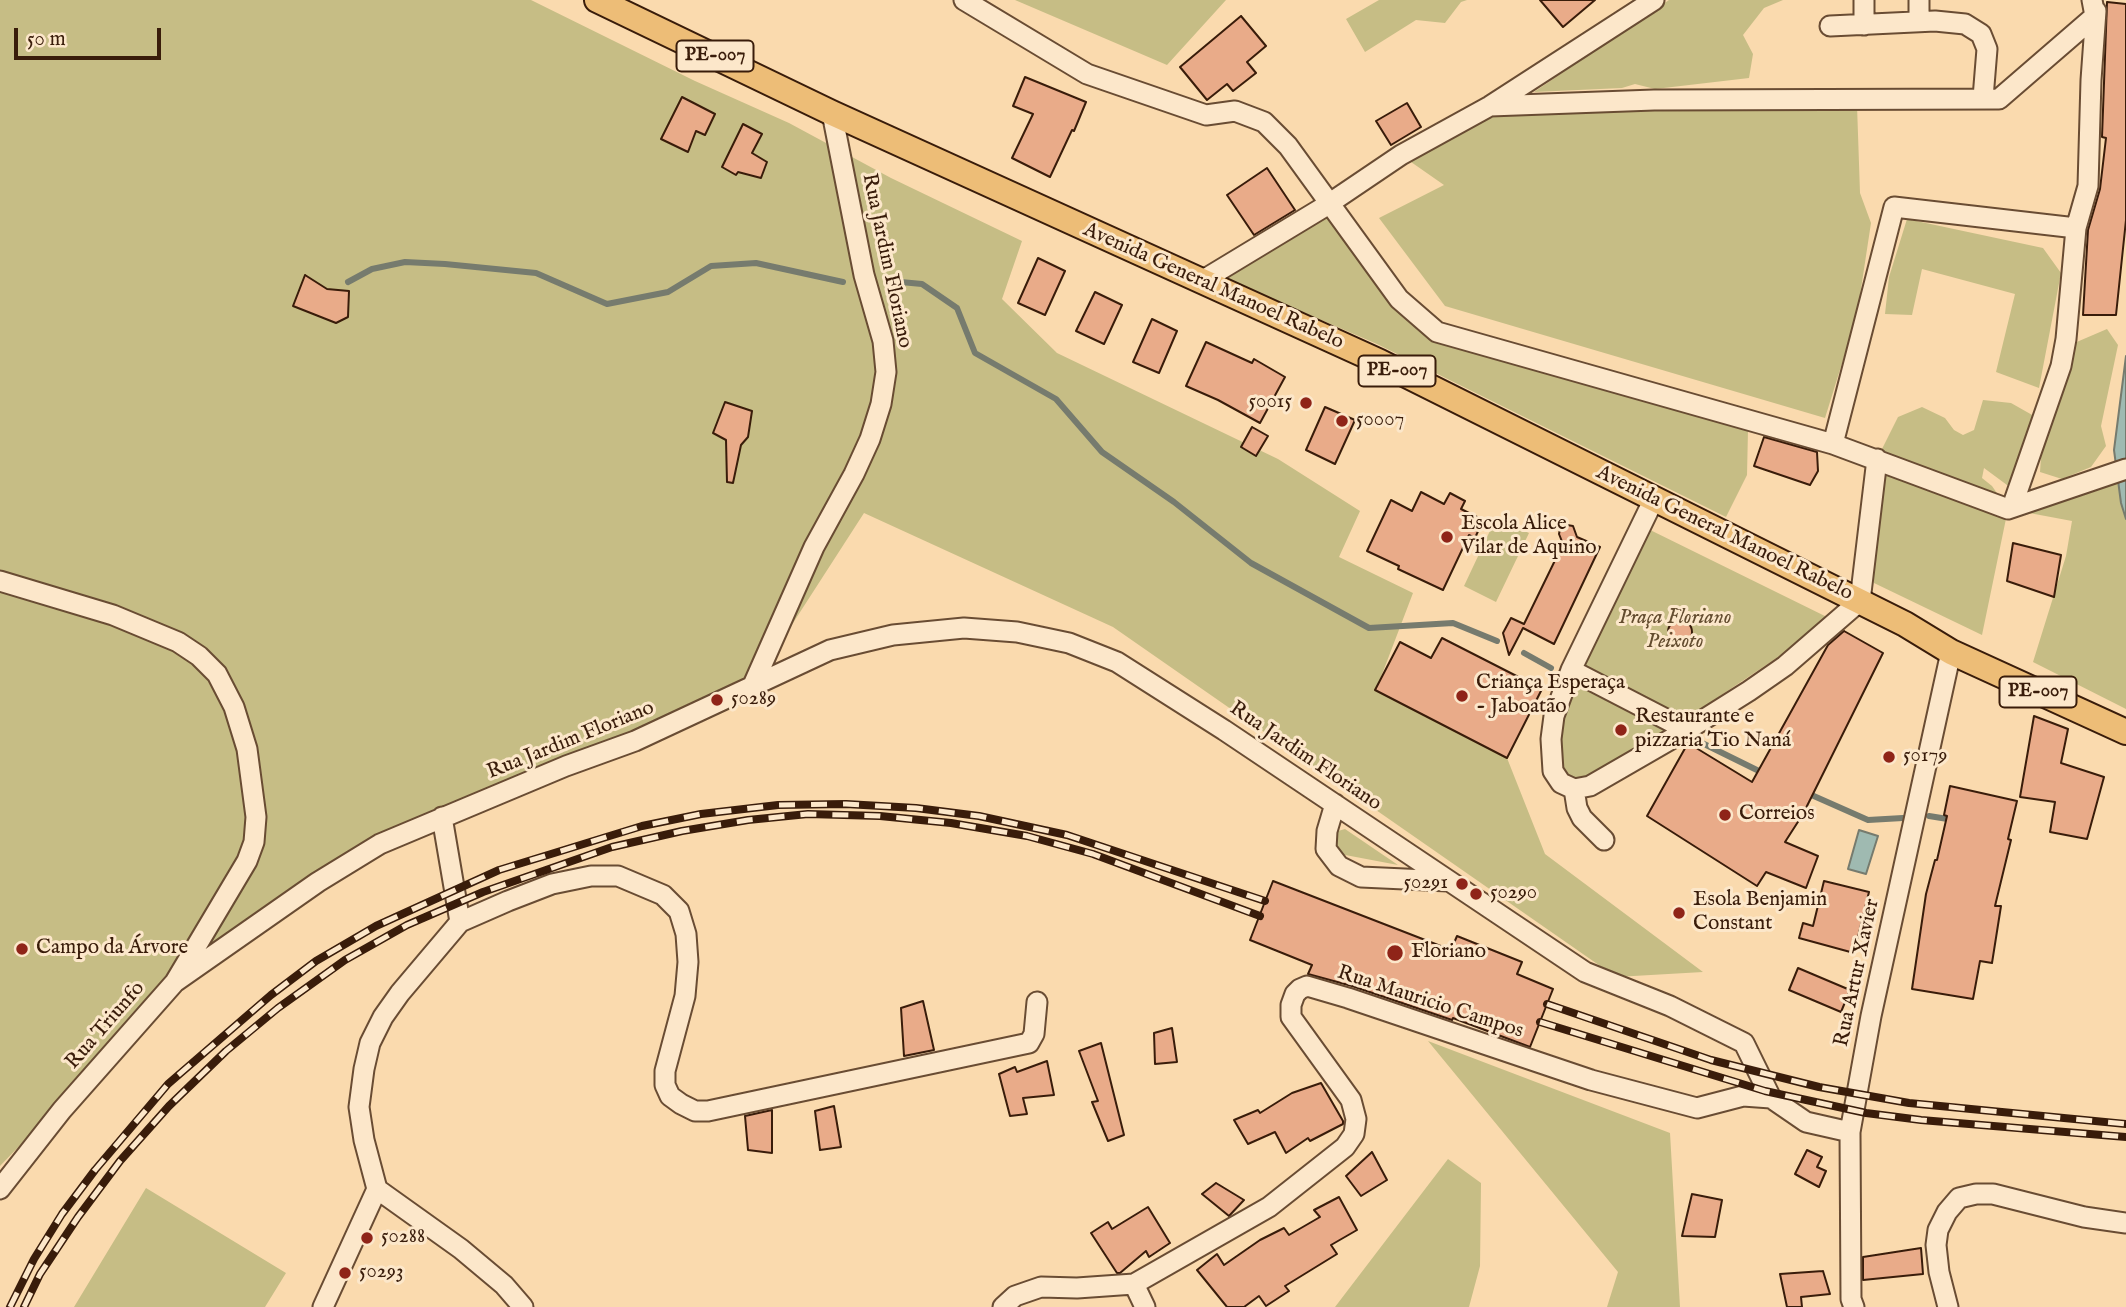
<!DOCTYPE html>
<html>
<head>
<meta charset="utf-8">
<style>
  body { margin:0 }
  #map { position:relative; width:2126px; height:1307px; overflow:hidden; background:#fadaae; font-family:"IM FELL English",serif }
  canvas { display:block }
  .scale { position:absolute; left:14px; top:28px; width:147px; height:32px; box-sizing:border-box; border:4px solid #391c0a; border-top:0; padding-left:9px; font-size:21px; line-height:24px; white-space:nowrap; color:#391c0a; -webkit-text-stroke:5px #fce7ca; paint-order:stroke }
</style>
</head>
<body>
<div id="map">
<canvas width="2126" height="1307"></canvas>
<div class="scale">50 m</div>
</div>
<script>
const ctx = document.querySelector('canvas').getContext('2d');
ctx.lineJoin = 'round';
function fill(path, color) { ctx.fillStyle = color; ctx.fill(path, 'evenodd'); }
const poly = rows => new Path2D(rows.map(r => 'M' + r).join(''));
function stroke(path, color, width, dash) { ctx.strokeStyle = color; ctx.lineWidth = width; ctx.lineCap = dash ? 'butt' : 'round'; ctx.setLineDash(dash || []); ctx.stroke(path); }
function drawText(font, color, halo, rows, align = 'center') {
  ctx.font = font + ' "IM FELL English",serif'; ctx.lineWidth = 6; ctx.setLineDash([]); ctx.textBaseline = 'middle'; ctx.strokeStyle = halo; ctx.fillStyle = color; for (const [text, x, y, turn = 0] of rows) {
    ctx.save(); ctx.translate(x, y); ctx.rotate((+turn || 0) * Math.PI / 180); ctx.textAlign = isNaN(turn) ? turn : align; if (halo) ctx.strokeText(text, 0, 0); ctx.fillText(text, 0, 0); ctx.restore();
  }
}
const green = poly([
  [0,0,531,0,695,81,789,123,891,178,1022,241,1002,299,1057,353,1278,459,1360,511,1339,557,1413,593,1376,690,1507,758,1545,854,1703,972,1616,977,1113,627,864,513,753,685,340,869,143,1018,0,1166],
  [1015,0,1226,0,1167,65],
  [1379,0,1467,0,1461,2,1445,23,1416,20,1365,52,1346,19],
  [1669,0,1783,0,1764,8,1743,35,1753,54,1749,78,1655,89,1635,84,1622,88,1534,92],
  [1857,105,1860,193,1871,223,1857,315,1825,418,1445,306,1379,218,1444,185,1401,155,1490,106],
  [1324,207,1433,338,1748,430,1747,475,1726,517,1377,344,1212,273],
  [1907,219,2043,248,2061,273,2039,388,1996,372,2015,294,1922,269,1912,315,1885,314,1889,277],
  [2107,329,2118,345,2101,426,2106,446,2091,467,2062,479,2040,472,2041,457,2029,485,2021,487,2007,485,1984,468,1982,478,1992,486,2008,509,2126,470,2126,709,2033,662,2066,556,2072,521,2008,509,1982,635,1874,583,1870,528,1877,459,1898,417,1922,407,1945,418,1954,430,1963,435,1974,430,1983,400,2011,403,2034,416,2042,452,2045,425,2072,344],
  [1496,518,1529,533,1496,602,1464,586],
  [1638,524,1833,620,1586,786,1554,770,1569,670],
  [1345,829,1398,865,1340,854,1334,845,1338,831],
  [1428,1041,1670,1133,1680,1307,1607,1307,1618,1272],
  [1448,1159,1481,1183,1480,1266,1469,1307,1335,1307],
  [146,1188,286,1273,265,1307,74,1307]
]);
const water = poly([
  [2126,356,2126,519,2121,503,2114,450,2126,356],
  [1859,830,1878,836,1866,874,1848,869,1859,830]
]);
const stream = poly([
  [890,281,922,284,957,308,975,353,1056,399,1102,452,1174,502,1251,563,1369,628,1453,623,1497,641],
  [348,282,372,269,405,262,445,264,536,273,607,304,668,292,711,266,756,263,843,282],
  [1524,653,1551,668],
  [1698,741,1765,774],
  [1807,793,1868,820,1903,818],
  [1929,816,1954,820]
]);
const building = poly([
  [1540,0,1595,0,1563,27,1540,0],
  [2107,2,2126,4,2126,220,2116,315,2083,315,2088,230,2100,189,2106,138,2102,137,2107,2],
  [1241,16,1266,46,1247,62,1256,73,1233,91,1227,84,1207,100,1180,67,1241,16],
  [1025,77,1086,102,1074,131,1072,130,1050,177,1012,158,1033,114,1013,106,1025,77],
  [682,97,715,114,705,135,696,131,688,152,661,139,682,97],
  [1407,103,1421,127,1391,145,1376,121,1407,103],
  [743,124,762,134,752,153,767,162,761,178,738,172,736,175,722,167,743,124],
  [1267,168,1295,210,1254,235,1227,195,1267,168],
  [1038,258,1065,271,1045,315,1018,303,1038,258],
  [305,275,327,289,349,291,348,317,336,323,293,306,305,275],
  [1095,292,1122,305,1104,344,1076,331,1095,292],
  [1152,319,1177,331,1159,373,1133,362,1152,319],
  [1206,342,1252,363,1254,359,1285,377,1260,423,1218,400,1186,386,1206,342],
  [725,402,752,411,748,437,741,445,733,483,727,482,726,440,713,433,725,402],
  [1325,407,1355,420,1335,464,1306,450,1325,407],
  [1252,427,1268,436,1256,456,1241,447,1252,427],
  [1764,437,1817,452,1818,471,1810,485,1754,466,1764,437],
  [1421,492,1444,504,1450,493,1465,501,1461,509,1483,520,1475,538,1469,535,1443,590,1398,569,1399,566,1367,551,1391,500,1412,511,1421,492],
  [1561,524,1573,526,1577,537,1600,547,1554,644,1523,628,1509,655,1503,633,1511,618,1524,624,1563,544,1559,534,1561,524],
  [2013,543,2061,555,2054,597,2007,581,2013,543],
  '1668 632a12 12 0 1 1 24 0a12 12 0 1 1-24 0Z',
  [1844,631,1883,653,1803,814,1785,842,1818,856,1806,888,1766,872,1757,886,1647,816,1688,743,1752,782,1828,645,1844,631],
  [1442,638,1542,689,1507,758,1375,690,1400,642,1431,658,1442,638],
  [2034,716,2068,729,2061,763,2104,777,2087,839,2050,832,2055,802,2020,797,2034,716],
  [1950,786,2017,801,2008,839,2011,840,1995,906,2001,906,1992,963,1980,961,1973,999,1912,989,1926,894,1935,860,1937,860,1947,816,1944,815,1950,786],
  [1273,881,1451,950,1457,936,1522,962,1517,974,1553,989,1530,1047,1453,1018,1452,1020,1352,986,1308,974,1312,965,1250,940,1273,881],
  [1824,881,1869,892,1854,953,1799,938,1803,923,1813,926,1824,881],
  [1798,968,1850,990,1841,1012,1789,990,1798,968],
  [923,1001,934,1050,904,1056,901,1008,923,1001],
  [1172,1028,1177,1062,1155,1064,1154,1033,1172,1028],
  [1101,1043,1124,1135,1108,1141,1092,1102,1098,1101,1079,1051,1101,1043],
  [1047,1061,1054,1095,1023,1098,1027,1114,1010,1116,999,1074,1015,1067,1017,1072,1047,1061],
  [1321,1083,1343,1121,1343,1124,1310,1141,1308,1138,1286,1153,1275,1132,1248,1144,1234,1120,1258,1110,1260,1113,1292,1093,1321,1083],
  [834,1106,841,1147,820,1150,815,1111,834,1106],
  [772,1110,772,1153,748,1150,745,1116,772,1110],
  [1807,1150,1822,1157,1817,1167,1826,1171,1819,1187,1795,1174,1807,1150],
  [1372,1152,1387,1180,1361,1196,1346,1176,1372,1152],
  [1216,1183,1244,1200,1229,1216,1202,1194,1216,1183],
  [1692,1194,1722,1200,1715,1237,1682,1236,1692,1194],
  [1339,1197,1357,1230,1331,1245,1337,1254,1285,1286,1289,1291,1266,1306,1259,1296,1244,1307,1227,1307,1197,1270,1217,1254,1224,1265,1260,1240,1284,1228,1289,1235,1320,1217,1314,1210,1339,1197],
  [1148,1207,1170,1243,1149,1257,1146,1251,1120,1273,1117,1273,1091,1233,1108,1222,1112,1229,1148,1207],
  [1921,1248,1923,1274,1863,1280,1863,1257,1921,1248],
  [1823,1271,1830,1294,1801,1297,1802,1307,1787,1307,1780,1274,1823,1271]
]);
const minor = poly([
  [964,0,1087,74,1206,115,1235,111,1264,122,1288,146,1399,299,1437,332,1833,444,2008,509,2126,469],
  [1864,0,1864,25],
  [1919,0,1919,21],
  [1830,26,1935,21,1965,24,1981,34,1987,49,1983,98],
  [1490,106,1654,100,1999,99,2095,16,2092,0],
  [1200,282,1324,207,1401,155,1490,106,1654,0],
  [1833,444,1894,207,2076,228],
  [1654,499,1571,670,1554,716,1551,739,1553,771,1561,783,1574,789,1590,786,1687,730,1749,691,1785,666,1860,601,1877,459],
  [2012,507,2061,366,2066,339,2076,228,2088,186,2091,80,2096,11],
  [0,581,113,615,178,642,199,656,217,674,234,707,247,749,256,817,254,842,247,861,175,982,62,1110,0,1189],
  [1571,670,1687,730],
  [753,685,814,547,854,474,870,439,881,404,886,372,883,341,864,275,832,113],
  [1574,789,1577,808,1582,818,1604,840],
  [1335,804,1327,831,1326,849,1339,866,1361,877,1448,881],
  [460,922,508,901,552,884,591,876,618,876,663,895,679,911,686,934,688,962,685,996,665,1071,665,1085,670,1096,681,1104,695,1111,708,1111,1029,1043,1034,1034,1037,1002],
  [175,982,318,882,380,844,566,766,635,741,830,650,893,635,964,628,1017,632,1069,643,1117,662,1224,730,1585,972,1670,1006,1744,1043,1771,1098],
  [377,1189,461,1249,504,1285,523,1307],
  [1134,1284,1145,1307],
  [323,1307,377,1189,364,1140,359,1107,364,1069,370,1043,383,1017,400,993,460,922,442,817],
  [1003,1307,1015,1296,1041,1287,1077,1288,1134,1284,1269,1207,1345,1147,1354,1134,1356,1119,1351,1100,1291,1017,1291,1005,1295,994,1300,989,1307,986,1348,998,1591,1080,1697,1108,1743,1096,1771,1098,1806,1122,1850,1132],
  [1854,1307,1851,1299,1850,1132,1871,1016,1951,652],
  [1948,1307,1939,1272,1936,1245,1938,1230,1947,1212,1959,1198,1976,1194,1993,1194,2084,1217,2126,1223]
]);
const major = poly([
  [597,0,832,113,1380,362,1905,624,1951,652,2126,732]
]);
const rail = poly([
  [1547,1004,1711,1060,1819,1087,1909,1103,2126,1124],
  [1540,1022,1765,1091,1866,1113,1921,1120,2126,1137],
  [10,1307,34,1259,62,1214,95,1170,168,1084,271,995,316,961,376,926,499,870,642,826,701,814,778,805,846,804,916,808,979,816,1067,835,1265,901],
  [24,1307,40,1274,78,1217,120,1161,169,1106,226,1051,278,1008,345,960,407,925,483,892,612,847,682,831,748,820,808,814,880,816,951,823,1027,836,1093,854,1260,916]
]);
const markers = [
  [1306,403,7,"#8f2418"],
  [1342,421,7,"#8f2418"],
  [1447,537,7,"#8f2418"],
  [1462,696,7,"#8f2418"],
  [717,700,7,"#8f2418"],
  [1621,730,7,"#8f2418"],
  [1889,757,7,"#8f2418"],
  [1725,815,7,"#8f2418"],
  [1462,884,7,"#8f2418"],
  [1476,894,7,"#8f2418"],
  [1679,913,7,"#8f2418"],
  [22,949,7,"#8f2418"],
  [1395,953,9,"#8f2418"],
  [367,1238,7,"#8f2418"],
  [345,1273,7,"#8f2418"]
];
const shields = [
  [715,56,77],
  [1397,371,77],
  [2038,692,77]
];
const shieldNames = [
  ["PE-007",715,56],
  ["PE-007",1397,371],
  ["PE-007",2038,692]
];
const streetNames = [
  ["Rua Jardim Floriano",886,261,78],
  ["Avenida General Manoel Rabelo",1213,287,24],
  ["Avenida General Manoel Rabelo",1724,534,26],
  ["Rua Jardim Floriano",571,741,-22],
  ["Rua Jardim Floriano",1305,757,34],
  ["Rua Artur Xavier",1858,973,-78],
  ["Rua Mauricio Campos",1430,1003,18],
  ["Rua Triunfo",106,1026,-49]
];
const poiNames = [
  ["50015",1292,403,"right"],
  ["50007",1356,421],
  ["Escola Alice",1461,525],
  ["Vilar de Aquino",1461,549],
  ["Criança Esperaça",1476,684],
  ["- Jaboatão",1476,708],
  ["50289",731,700],
  ["Restaurante e",1635,718],
  ["pizzaria Tio Naná",1635,742],
  ["50179",1903,757],
  ["Correios",1739,815],
  ["50291",1448,884,"right"],
  ["50290",1490,894],
  ["Esola Benjamin",1693,901],
  ["Constant",1693,925],
  ["Campo da Árvore",36,949],
  ["Floriano",1411,953],
  ["50288",381,1238],
  ["50293",359,1273]
];
const parkNames = [
  ["Praça Floriano",1675,619],
  ["Peixoto",1675,643]
];
fill(green, '#c6bd85');
fill(water, '#9fbab1');
stroke(water, '#767b6e', 2);
stroke(stream, '#767b6e', 6);
fill(building, '#e9ab89');
stroke(building, '#391c0a', 2);
stroke(minor, '#694c33', 23);
stroke(major, '#391c0a', 28);
stroke(minor, '#fce7ca', 19);
stroke(major, '#edbd77', 24);
stroke(rail, '#391c0a', 8);
stroke(rail, '#fce7ca', 5, [16]);
for (const [x, y, r, color] of markers) { const dot = new Path2D(); dot.arc(x, y, r, 0, 2 * Math.PI); ctx.fillStyle = color; ctx.fill(dot); stroke(dot, '#fce7ca', 2.5); }
for (const [x, y, w] of shields) { const box = new Path2D(); box.roundRect(x - w / 2, y - 15.5, w, 31, 5); ctx.fillStyle = '#fce7ca'; ctx.fill(box); stroke(box, '#391c0a', 2); }
drawText('bold 19px', '#391c0a', null, shieldNames);
drawText('21px', '#391c0a', '#fce7ca', streetNames);
drawText('21px', '#391c0a', '#fce7ca', poiNames, 'left');
drawText('italic 21px', '#634c2f', '#fce7ca', parkNames);
</script>
</body>
</html>
